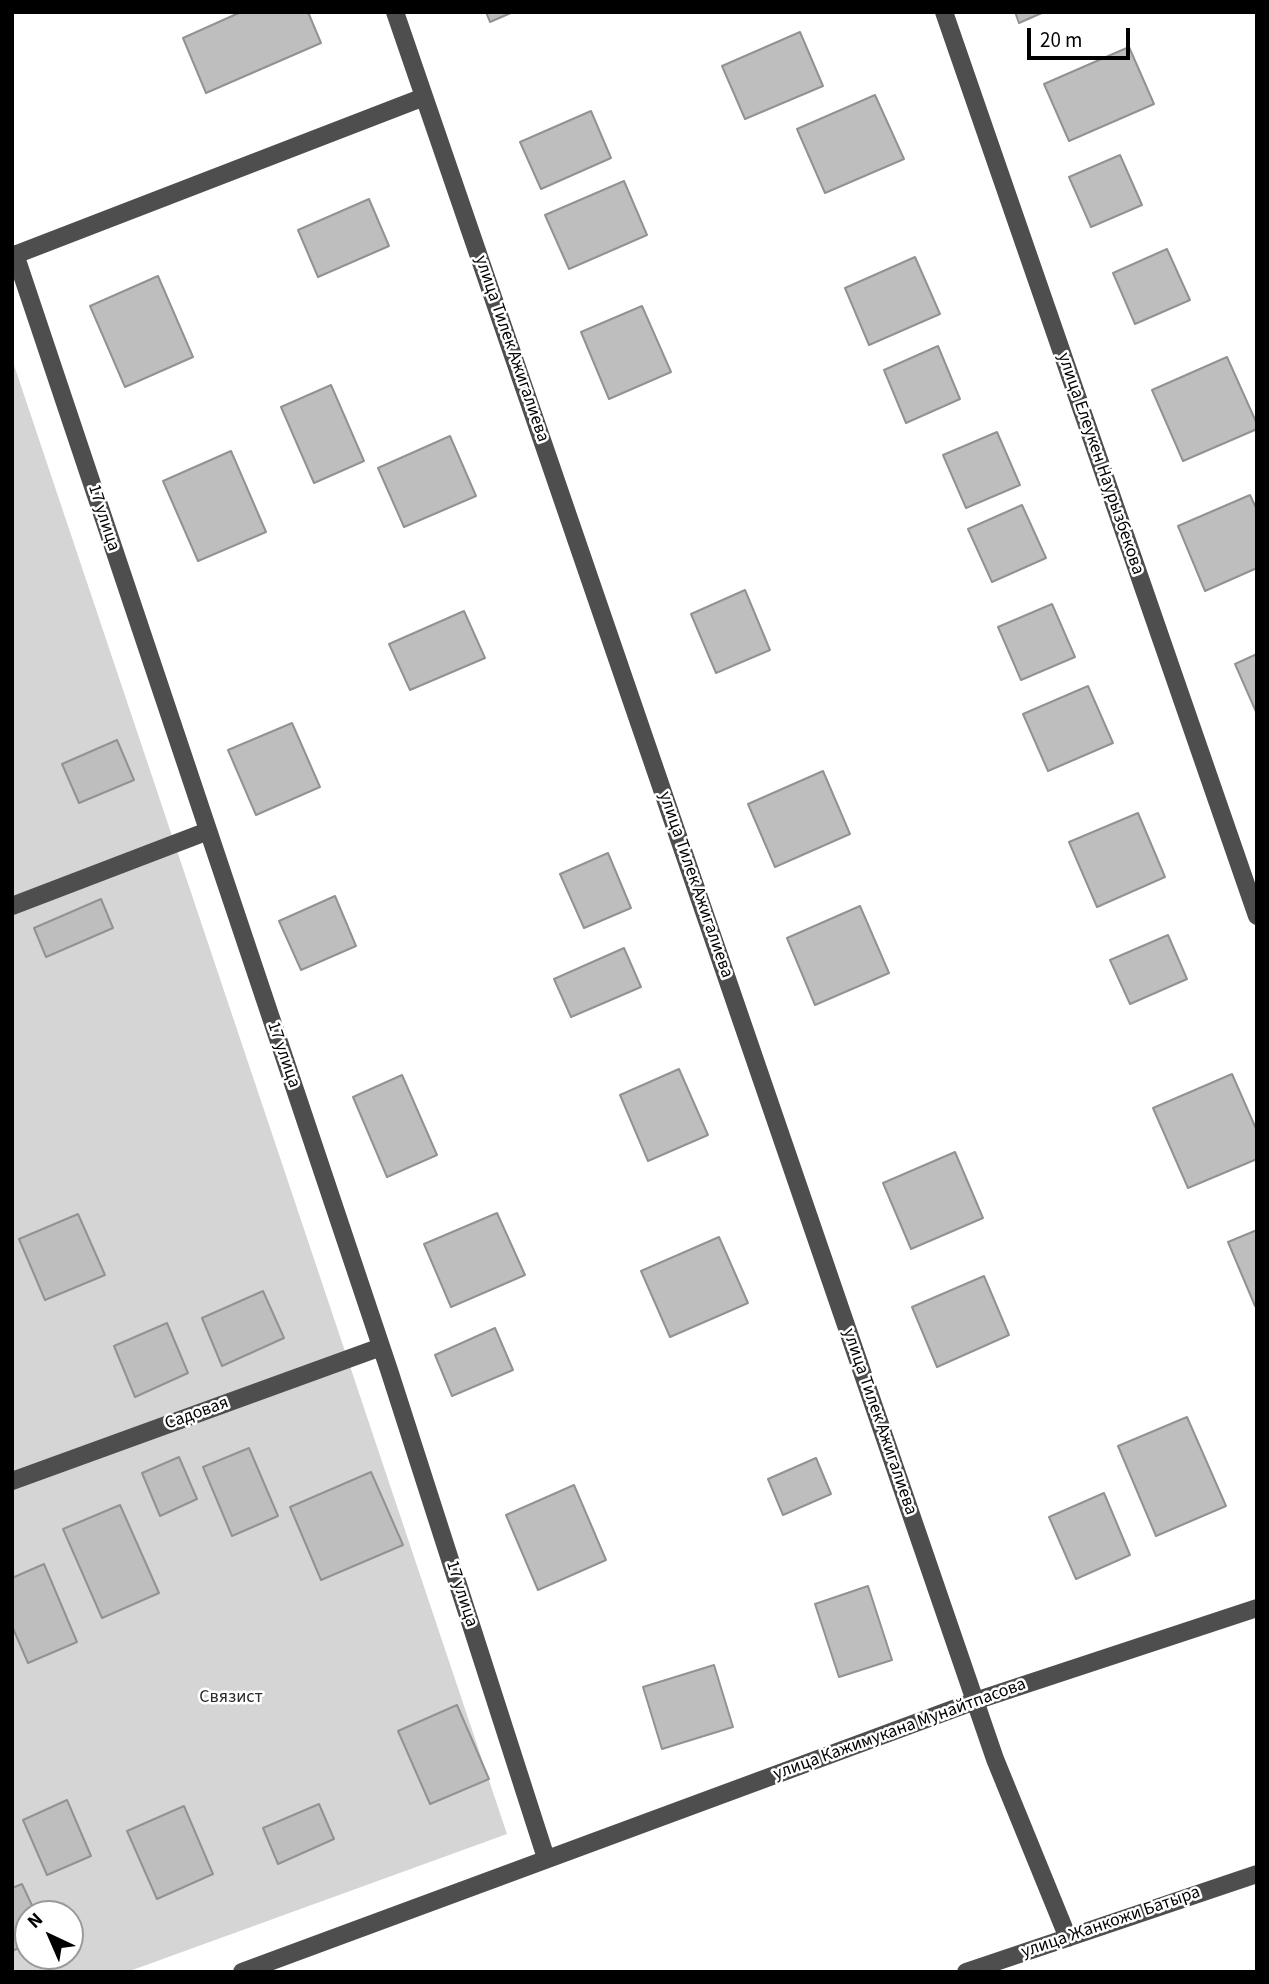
<!DOCTYPE html>
<html>
<head>
<meta charset="utf-8">
<style>
  body { margin:0 }
  #map { position:relative; width:1269px; height:1984px; overflow:hidden; background:#fff; font-family:"Source Sans 3",sans-serif }
  canvas { display:block }
  .frame { position:absolute; inset:0; border:14px solid #000; pointer-events:none }
  .north { position:absolute; left:14px; top:1900px; width:70px; height:70px; box-sizing:border-box; background:#fff; border:2px solid #999; border-radius:50%; rotate:316deg; font-size:19px; font-weight:700; line-height:28px; text-align:center; color:#000 }
  .north::after { content:''; display:block; margin:auto; width:24px; height:32px; background:#000; clip-path:polygon(50% 0,100% 100%,50% 72%,0 100%) }
  .scale { position:absolute; left:1027px; top:28px; width:103px; height:32px; box-sizing:border-box; border:4px solid #000; border-top:0; padding-left:9px; font-size:21px; line-height:24px; white-space:nowrap; color:#000; -webkit-text-stroke:5px #fff; paint-order:stroke }
</style>
</head>
<body>
<div id="map">
<canvas width="1269" height="1984"></canvas>
<div class="frame"></div>
<div class="north">N</div>
<div class="scale">20 m</div>
</div>
<script>
const ctx = document.querySelector('canvas').getContext('2d');
ctx.lineJoin = 'round';
function fill(path, color) { ctx.fillStyle = color; ctx.fill(path, 'evenodd'); }
const poly = rows => new Path2D(rows.map(r => 'M' + r).join(''));
function stroke(path, color, width, dash) { ctx.strokeStyle = color; ctx.lineWidth = width; ctx.lineCap = dash ? 'butt' : 'round'; ctx.setLineDash(dash || []); ctx.stroke(path); }
function drawText(font, color, halo, rows, align = 'center') {
  ctx.font = font + ' "Source Sans 3",sans-serif'; ctx.lineWidth = 5; ctx.setLineDash([]); ctx.textBaseline = 'middle'; ctx.strokeStyle = halo; ctx.fillStyle = color; for (const [text, x, y, turn = 0] of rows) {
    ctx.save(); ctx.translate(x, y); ctx.rotate((+turn || 0) * Math.PI / 180); ctx.textAlign = isNaN(turn) ? turn : align; if (halo) ctx.strokeText(text, 0, 0); ctx.fillText(text, 0, 0); ctx.restore();
  }
}
const green = poly([
  [12,359,507,1834,127,1972,12,1972],
  [28,1914,70,1914,70,1956,28,1956]
]);
const building = poly([
  [241,12,308,12,321,43,206,93,183,38,241,12],
  [486,12,513,12,490,22,486,12],
  [1015,12,1044,12,1019,23,1015,12],
  [800,32,823,86,745,119,722,66,800,32],
  [1129,47,1154,104,1069,141,1044,84,1129,47],
  [875,95,904,159,825,193,797,129,875,95],
  [591,111,611,158,541,189,520,142,591,111],
  [1120,155,1142,205,1091,227,1069,177,1120,155],
  [624,181,647,235,569,269,545,215,624,181],
  [369,199,389,246,318,277,298,230,369,199],
  [1167,249,1190,300,1135,324,1113,273,1167,249],
  [915,257,940,314,869,345,845,288,915,257],
  [158,276,193,357,125,387,90,306,158,276],
  [642,306,671,372,609,399,581,332,642,306],
  [938,346,960,399,906,423,884,370,938,346],
  [1227,357,1257,424,1257,429,1183,461,1152,390,1227,357],
  [331,385,364,461,314,483,281,407,331,385],
  [997,432,1020,485,966,508,943,455,997,432],
  [450,436,476,496,404,527,378,468,450,436],
  [231,451,266,532,198,561,163,481,231,451],
  [1250,495,1257,510,1257,568,1205,591,1178,526,1250,495],
  [1022,505,1046,558,992,582,968,529,1022,505],
  [745,590,770,650,716,673,691,614,745,590],
  [1052,604,1075,657,1021,680,998,627,1052,604],
  [464,611,485,658,410,690,389,644,464,611],
  [1257,654,1257,714,1235,664,1257,654],
  [1088,686,1113,743,1048,771,1023,714,1088,686],
  [292,723,320,787,256,815,228,750,292,723],
  [117,740,134,780,79,803,62,764,117,740],
  [823,771,850,834,775,867,748,804,823,771],
  [1138,813,1165,877,1097,907,1069,842,1138,813],
  [608,853,631,908,584,928,560,874,608,853],
  [335,896,356,946,301,970,279,921,335,896],
  [101,899,113,928,46,957,34,928,101,899],
  [860,906,889,973,815,1005,787,938,860,906],
  [1168,935,1187,979,1130,1004,1110,960,1168,935],
  [624,948,641,987,571,1017,554,979,624,948],
  [679,1069,708,1135,648,1161,620,1095,679,1069],
  [1232,1074,1257,1131,1257,1159,1188,1188,1153,1108,1232,1074],
  [402,1075,437,1155,387,1177,353,1097,402,1075],
  [955,1152,983,1218,911,1249,883,1183,955,1152],
  [497,1213,525,1275,451,1307,424,1244,497,1213],
  [78,1214,105,1275,45,1300,19,1239,78,1214],
  [1257,1230,1257,1306,1255,1306,1228,1242,1257,1230],
  [719,1237,748,1303,670,1337,641,1271,719,1237],
  [984,1276,1009,1335,937,1367,912,1307,984,1276],
  [263,1291,284,1338,222,1366,202,1318,263,1291],
  [167,1323,188,1373,135,1397,114,1346,167,1323],
  [495,1328,513,1370,452,1396,435,1355,495,1328],
  [1187,1417,1226,1506,1156,1536,1118,1446,1187,1417],
  [249,1448,278,1516,232,1536,203,1467,249,1448],
  [179,1457,197,1499,160,1516,142,1473,179,1457],
  [816,1458,831,1494,783,1515,768,1479,816,1458],
  [371,1472,403,1545,321,1580,290,1507,371,1472],
  [574,1485,606,1560,538,1590,506,1515,574,1485],
  [1104,1493,1130,1555,1076,1579,1049,1517,1104,1493],
  [120,1505,159,1593,102,1618,63,1529,120,1505],
  [44,1564,77,1642,28,1663,12,1626,12,1578,44,1564],
  [868,1586,892,1660,839,1677,815,1604,868,1586],
  [714,1665,733,1727,662,1749,643,1687,714,1665],
  [457,1705,489,1779,430,1804,398,1731,457,1705],
  [67,1800,91,1856,47,1875,23,1820,67,1800],
  [319,1804,334,1839,278,1864,263,1828,319,1804],
  [184,1806,213,1874,157,1899,127,1831,184,1806],
  [22,1884,36,1914,28,1914,28,1944,12,1951,12,1888,22,1884]
]);
const minor = poly([
  [395,12,995,1759,1068,1938],
  [944,12,1257,916],
  [15,254,389,1370,546,1858],
  [12,256,424,97],
  [12,906,208,831],
  [12,1481,381,1347],
  [242,1972,975,1701,1257,1608],
  [966,1972,1257,1874]
]);
const streetNames = [
  ["улица Тилек Ажигалиева",511,349,71],
  ["улица Елеукен Наурызбекова",1100,464,71],
  ["17 улица",103,518,72],
  ["улица Тилек Ажигалиева",695,885,71],
  ["17 улица",283,1055,71],
  ["Садовая",197,1414,-20],
  ["улица Тилек Ажигалиева",879,1422,71],
  ["17 улица",461,1594,72],
  ["улица Кажимукана Мунайтпасова",900,1730,-20],
  ["улица Жанкожи Батыра",1111,1923,-19]
];
const parkNames = [
  ["Связист",231,1698]
];
fill(green, '#d5d5d5');
fill(building, '#bebebe');
stroke(building, '#929292', 2);
stroke(minor, '#4e4e4e', 18);
drawText('18px', '#000', '#fff', streetNames);
drawText('18px', '#2c2c2c', '#fff', parkNames);
</script>
</body>
</html>
